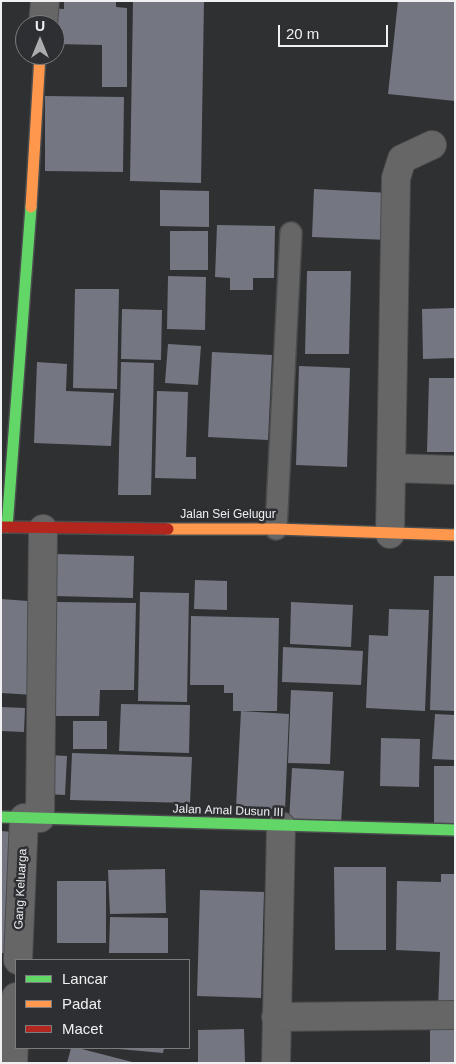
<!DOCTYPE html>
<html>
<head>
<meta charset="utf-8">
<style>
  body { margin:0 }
  #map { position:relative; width:456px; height:1064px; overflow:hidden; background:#2f3031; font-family:Arial,sans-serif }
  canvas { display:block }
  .frame { position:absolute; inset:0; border:2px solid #f0f0f3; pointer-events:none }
  .legend { position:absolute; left:15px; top:959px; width:175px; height:90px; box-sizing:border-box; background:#2e2f32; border:1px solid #7c7c7f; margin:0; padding:6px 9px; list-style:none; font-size:15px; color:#f0f0f3 }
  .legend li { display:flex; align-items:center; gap:10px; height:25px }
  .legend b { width:25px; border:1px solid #7c7c7f }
  .north { position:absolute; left:15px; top:15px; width:50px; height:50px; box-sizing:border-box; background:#2e2f32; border:1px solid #7c7c7f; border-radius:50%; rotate:0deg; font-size:14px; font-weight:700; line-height:20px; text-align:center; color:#f0f0f3 }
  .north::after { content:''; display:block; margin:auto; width:18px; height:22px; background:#acadaf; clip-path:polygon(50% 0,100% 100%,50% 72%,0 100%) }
  .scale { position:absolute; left:278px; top:25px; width:110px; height:22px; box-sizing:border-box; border:2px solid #f0f0f3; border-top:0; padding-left:6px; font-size:15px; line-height:18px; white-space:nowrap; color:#f0f0f3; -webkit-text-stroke:4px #2e2f32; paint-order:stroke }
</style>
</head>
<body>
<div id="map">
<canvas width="456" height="1064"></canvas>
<div class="frame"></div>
<ul class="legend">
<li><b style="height:6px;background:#63d668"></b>Lancar</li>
<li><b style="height:6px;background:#ff974d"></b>Padat</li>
<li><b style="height:6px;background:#b3261e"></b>Macet</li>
</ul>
<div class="north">U</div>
<div class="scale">20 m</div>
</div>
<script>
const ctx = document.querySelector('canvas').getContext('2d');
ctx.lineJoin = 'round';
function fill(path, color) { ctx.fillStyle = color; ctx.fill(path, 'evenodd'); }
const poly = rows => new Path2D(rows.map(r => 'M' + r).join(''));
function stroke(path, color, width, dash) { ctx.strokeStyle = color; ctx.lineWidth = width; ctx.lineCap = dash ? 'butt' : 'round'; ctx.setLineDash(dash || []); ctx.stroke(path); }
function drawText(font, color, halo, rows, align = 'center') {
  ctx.font = font + ' Arial,sans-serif'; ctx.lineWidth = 5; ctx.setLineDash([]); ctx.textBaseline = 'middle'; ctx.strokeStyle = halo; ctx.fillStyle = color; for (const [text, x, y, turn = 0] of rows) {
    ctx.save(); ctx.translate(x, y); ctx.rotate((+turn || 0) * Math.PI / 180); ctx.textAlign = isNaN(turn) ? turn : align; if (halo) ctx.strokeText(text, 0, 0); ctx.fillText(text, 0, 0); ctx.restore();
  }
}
const building = poly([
  [64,1,116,1,116,7,127,8,127,87,102,87,102,45,55,44,55,25,48,8,64,9],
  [133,1,204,1,201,183,130,181],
  [398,1,455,1,455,101,388,94],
  [45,96,124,97,123,172,45,171],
  [314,189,390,193,388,240,312,237],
  [160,190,209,191,209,227,160,226],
  [217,225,275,226,274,278,253,278,253,290,230,290,230,278,215,277],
  [170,231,208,231,208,270,170,270],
  [307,271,351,271,349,354,305,354],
  [168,276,206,277,205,330,167,329],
  [75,289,119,289,117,389,73,388],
  [455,308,455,358,423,359,422,309],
  [122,309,162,310,161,360,121,359],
  [168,344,201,346,198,385,165,383],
  [212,352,272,355,268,440,208,437],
  [37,362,67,364,66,391,114,393,111,446,34,443],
  [121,362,154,363,151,495,118,495],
  [299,366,350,368,347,467,296,465],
  [429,378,455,378,455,452,427,452],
  [157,391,188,392,186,457,196,457,196,479,155,478],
  [54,554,134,556,133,598,53,596],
  [434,576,455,576,455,711,430,710],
  [195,580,227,581,227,610,194,609],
  [140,592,189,593,187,702,138,701],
  [1,599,42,602,34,695,1,693],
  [57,602,136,603,134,690,100,690,99,716,54,716],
  [291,602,353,605,351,647,290,644],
  [389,609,429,610,425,711,366,708,369,635,388,636],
  [191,616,279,618,277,711,233,711,233,693,224,693,224,685,190,685],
  [283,647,363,651,361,685,282,682],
  [291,690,333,692,330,764,288,763],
  [121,704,190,705,189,753,119,751],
  [1,707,25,708,24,732,1,731],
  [241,711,289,714,285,810,236,807],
  [435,714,455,715,455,760,432,759],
  [73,721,107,721,107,749,73,749],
  [381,738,420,739,419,787,380,786],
  [72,753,192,757,190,803,70,800],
  [48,755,67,756,65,795,46,794],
  [434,766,455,766,455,826,434,826],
  [292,768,344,771,341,824,289,821],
  [1,831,14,832,10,953,1,953],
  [334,867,386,867,386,950,335,950],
  [165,869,166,913,110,914,108,870],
  [441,874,455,874,455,1010,438,1010,440,952,396,950,397,881,441,882],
  [57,881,106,881,106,943,57,943],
  [200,890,264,892,261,998,197,996],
  [110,917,168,918,168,953,109,953],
  [430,1022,455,1022,455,1063,430,1063],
  [244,1029,245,1062,198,1063,198,1030],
  [71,1048,78,1048,136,1063,67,1063],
  [108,1048,164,1048,163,1053]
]);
const lane = poly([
  [276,529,291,233]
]);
const street = poly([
  [43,25,45,1],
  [392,468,455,470],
  [390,534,396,178,402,159,432,145],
  [40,818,43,529],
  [18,960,24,818],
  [276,1017,455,1015],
  [13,1063,16,997],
  [276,1063,281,826]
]);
const fast = poly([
  [7,527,31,207],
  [1,817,455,830]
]);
const slow = poly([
  [31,207,40,55],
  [168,529,276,529,455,535]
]);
const jam = poly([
  [1,527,168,529]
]);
const streetNames = [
  ["Jalan Sei Gelugur",228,515],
  ["Jalan Amal Dusun III",228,811,2],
  ["Gang Keluarga",21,889,-87]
];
fill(building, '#747682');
stroke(lane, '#4b4c4d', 24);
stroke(street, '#4b4c4d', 30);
stroke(fast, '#4b4c4d', 14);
stroke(slow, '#4b4c4d', 14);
stroke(jam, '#4b4c4d', 14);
stroke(lane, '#666667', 21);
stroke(street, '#666667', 28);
stroke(fast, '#63d668', 11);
stroke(slow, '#ff974d', 11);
stroke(jam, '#b3261e', 11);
drawText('12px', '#f0f0f3', '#2e2f32', streetNames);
</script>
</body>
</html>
